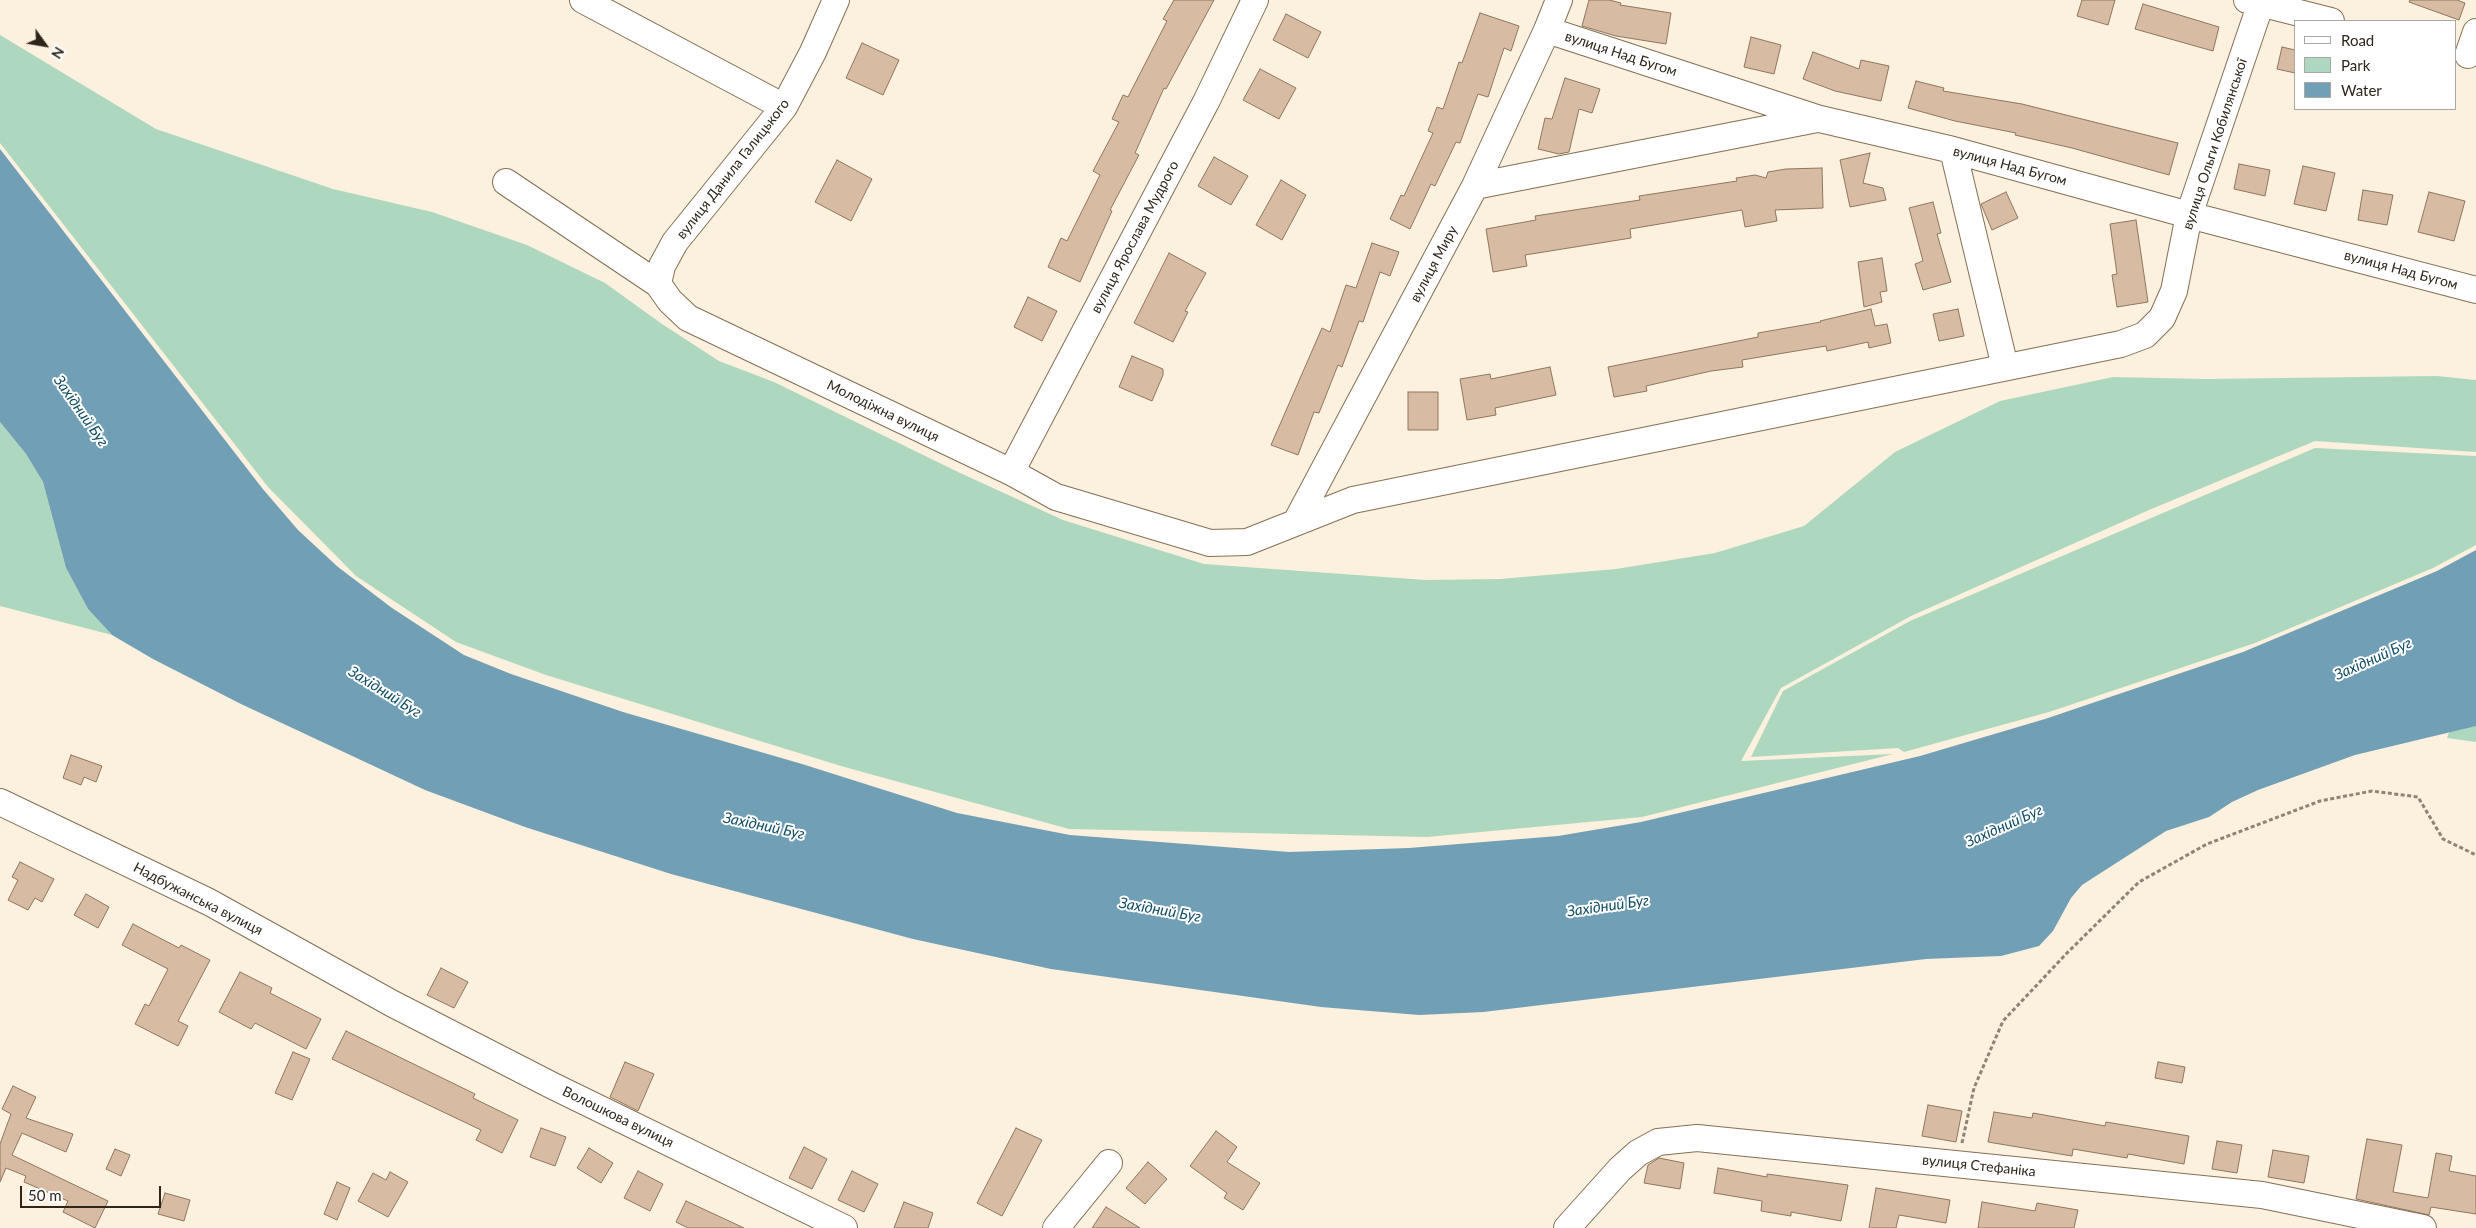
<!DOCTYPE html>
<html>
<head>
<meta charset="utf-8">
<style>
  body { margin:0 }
  #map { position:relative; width:2476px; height:1228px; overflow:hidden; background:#fcf0de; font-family:Lato,sans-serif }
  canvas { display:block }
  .legend { position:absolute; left:2294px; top:20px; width:162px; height:90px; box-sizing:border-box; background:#fff; border:1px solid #aba8a4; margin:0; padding:6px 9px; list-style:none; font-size:15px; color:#2e261b }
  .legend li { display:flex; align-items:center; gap:10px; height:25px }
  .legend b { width:25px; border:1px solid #aba8a4 }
  .north { position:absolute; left:20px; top:20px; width:50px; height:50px; -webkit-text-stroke:4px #fff; paint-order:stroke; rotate:122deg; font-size:14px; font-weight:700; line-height:20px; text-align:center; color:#2e261b }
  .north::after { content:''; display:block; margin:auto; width:18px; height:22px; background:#2e261b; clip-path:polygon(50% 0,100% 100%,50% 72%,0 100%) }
  .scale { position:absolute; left:20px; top:1186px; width:141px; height:22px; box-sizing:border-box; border:2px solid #2e261b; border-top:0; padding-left:6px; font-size:15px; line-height:18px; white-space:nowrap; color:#2e261b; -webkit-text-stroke:4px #fff; paint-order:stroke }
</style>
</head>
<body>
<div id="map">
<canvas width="2476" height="1228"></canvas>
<ul class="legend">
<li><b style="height:6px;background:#fff"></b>Road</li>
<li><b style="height:14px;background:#add8bf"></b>Park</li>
<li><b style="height:14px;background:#719fb5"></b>Water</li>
</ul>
<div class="north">N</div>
<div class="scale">50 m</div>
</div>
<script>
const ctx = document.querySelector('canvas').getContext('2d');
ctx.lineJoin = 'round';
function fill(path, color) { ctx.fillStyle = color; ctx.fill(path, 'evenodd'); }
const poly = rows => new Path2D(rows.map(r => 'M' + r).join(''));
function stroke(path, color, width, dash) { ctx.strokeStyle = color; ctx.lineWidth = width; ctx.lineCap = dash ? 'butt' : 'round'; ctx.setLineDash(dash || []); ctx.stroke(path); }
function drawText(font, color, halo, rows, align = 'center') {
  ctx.font = font + ' Lato,sans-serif'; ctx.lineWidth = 4; ctx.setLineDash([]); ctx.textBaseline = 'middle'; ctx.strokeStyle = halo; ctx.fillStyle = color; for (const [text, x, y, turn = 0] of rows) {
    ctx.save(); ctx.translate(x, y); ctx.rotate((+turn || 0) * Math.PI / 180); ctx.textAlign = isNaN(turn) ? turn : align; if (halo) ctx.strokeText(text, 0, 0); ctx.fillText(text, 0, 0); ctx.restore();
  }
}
const green = poly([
  [0,35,156,129,333,189,432,212,527,245,605,283,662,324,719,361,774,382,958,472,1063,520,1204,564,1426,580,1500,579,1616,569,1715,553,1804,526,1895,452,2000,401,2113,377,2205,379,2437,376,2476,380,2476,452,2315,441,2149,510,1911,616,1781,688,1741,761,1893,754,1642,817,1427,837,1069,829,841,766,546,675,456,642,356,576,268,487,0,143],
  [0,422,26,454,43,482,66,568,88,609,112,635,0,606],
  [2315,448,2476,456,2476,545,2433,568,2255,643,2049,712,1904,752,1898,748,1751,757,1783,691,1910,621],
  [2476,704,2476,742,2447,738,2457,710]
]);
const water = poly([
  [0,149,262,488,298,530,338,567,392,608,464,655,511,674,623,712,802,764,957,813,1070,835,1289,852,1409,848,1558,836,1641,822,1920,756,2045,719,2243,652,2437,571,2476,550,2476,726,2355,755,2258,790,2232,802,2209,817,2166,831,2082,885,2071,898,2053,931,2039,946,2001,956,1926,959,1483,1012,1419,1015,1321,1007,1051,969,913,939,671,874,525,827,425,790,241,704,153,659,112,635,88,609,66,568,43,482,26,454,0,422]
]);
const building = poly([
  [1174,0,1214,0,1166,89,1164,88,1135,153,1139,155,1110,210,1112,211,1080,282,1048,267,1061,238,1067,241,1100,175,1093,171,1119,122,1112,119,1123,95,1128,97,1167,21,1163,19,1174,0],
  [1589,0,1609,0,1621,3,1620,5,1671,13,1666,44,1616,36,1582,26,1589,0],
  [2082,0,2115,0,2108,25,2077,16,2082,0],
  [2410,0,2457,0,2465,3,2459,20,2409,2,2410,0],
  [2143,4,2219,27,2213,51,2135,29,2143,4],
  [1480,13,1519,26,1511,51,1504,48,1488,97,1478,94,1460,143,1456,142,1435,186,1431,184,1410,229,1390,219,1401,195,1404,196,1433,133,1428,131,1437,107,1443,109,1459,62,1462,63,1480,13],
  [1286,14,1321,32,1308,58,1273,40,1286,14],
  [1751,37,1781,45,1774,74,1744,67,1751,37],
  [862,43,899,60,883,95,846,78,862,43],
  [2282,47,2295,50,2295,73,2277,69,2282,47],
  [1813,52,1859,69,1861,60,1889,66,1881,101,1835,91,1803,79,1813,52],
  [1260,69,1296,88,1279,119,1243,100,1260,69],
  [1565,78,1600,89,1592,113,1579,109,1569,152,1559,154,1538,149,1545,118,1552,119,1565,78],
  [1916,81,1944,88,1943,91,2022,104,2178,143,2169,175,2072,148,2015,135,2016,133,1955,121,1908,108,1916,81],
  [1870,153,1863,183,1883,188,1886,200,1850,207,1840,160,1870,153],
  [1214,157,1248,176,1231,205,1198,186,1214,157],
  [837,160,872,179,851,221,815,202,837,160],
  [2239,164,2270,170,2265,196,2234,189,2239,164],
  [2303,166,2335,173,2326,211,2294,204,2303,166],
  [1822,168,1823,208,1775,210,1777,221,1745,227,1742,210,1630,229,1631,238,1525,255,1527,266,1493,272,1486,229,1536,220,1535,216,1640,200,1639,196,1737,181,1736,178,1755,175,1766,178,1768,172,1786,169,1822,168],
  [1281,180,1306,195,1282,240,1256,225,1281,180],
  [2363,190,2393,195,2387,225,2358,220,2363,190],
  [2006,192,2018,218,1992,230,1981,204,2006,192],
  [2429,192,2465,201,2454,241,2418,232,2429,192],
  [1933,202,1941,233,1937,234,1951,282,1923,290,1915,264,1923,261,1909,208,1933,202],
  [2136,220,2148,302,2117,307,2112,275,2117,274,2110,224,2136,220],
  [1372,243,1399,252,1390,276,1380,272,1363,322,1359,321,1342,367,1338,365,1319,413,1314,412,1298,455,1271,445,1322,328,1330,332,1346,285,1356,288,1372,243],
  [1169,253,1206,273,1185,311,1188,312,1173,342,1134,323,1169,253],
  [1882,258,1887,291,1880,292,1882,302,1864,307,1858,262,1882,258],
  [1028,297,1057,311,1042,341,1014,327,1028,297],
  [1871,309,1875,326,1887,324,1891,343,1869,348,1868,342,1827,351,1826,346,1742,360,1743,367,1711,371,1646,386,1647,391,1614,397,1608,367,1758,337,1758,333,1821,322,1820,321,1871,309],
  [1958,309,1964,336,1939,341,1933,314,1958,309],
  [1132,356,1163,369,1163,375,1152,401,1119,387,1132,356],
  [1550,367,1556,395,1495,408,1496,415,1467,420,1460,379,1490,374,1491,379,1550,367],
  [1408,392,1438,392,1438,430,1408,430,1408,392],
  [71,755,102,766,96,782,84,777,81,785,63,778,71,755],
  [20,862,54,879,42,902,35,898,28,910,8,900,18,880,12,877,20,862],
  [86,894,109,907,98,928,74,915,86,894],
  [133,924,179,948,181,945,210,960,178,1021,188,1026,178,1046,135,1024,145,1004,149,1006,168,969,122,945,133,924],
  [441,968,468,982,454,1008,427,995,441,968],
  [240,972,272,988,270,993,321,1019,306,1049,255,1023,251,1029,219,1012,240,972],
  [346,1031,475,1094,473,1098,518,1120,502,1153,476,1140,481,1130,332,1059,346,1031],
  [293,1052,310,1059,292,1100,275,1093,293,1052],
  [625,1062,654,1074,638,1111,610,1097,625,1062],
  [2158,1062,2185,1067,2182,1083,2155,1078,2158,1062],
  [13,1086,36,1097,26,1118,73,1134,66,1152,22,1133,12,1155,108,1201,95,1228,63,1212,68,1201,24,1182,26,1176,6,1168,0,1182,0,1144,11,1114,2,1109,13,1086],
  [1928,1105,1962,1111,1956,1142,1922,1136,1928,1105],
  [1994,1112,2032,1118,2033,1113,2105,1126,2106,1122,2189,1136,2184,1164,2128,1154,2127,1158,2073,1149,2072,1156,1988,1142,1994,1112],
  [541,1128,566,1137,555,1166,530,1157,541,1128],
  [1016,1128,1042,1140,1002,1216,977,1203,1016,1128],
  [1216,1131,1237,1147,1227,1162,1260,1183,1243,1210,1224,1198,1227,1193,1190,1166,1216,1131],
  [2367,1139,2402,1145,2393,1192,2428,1198,2436,1153,2452,1156,2449,1171,2476,1176,2476,1214,2431,1207,2429,1215,2356,1199,2367,1139],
  [2217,1141,2242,1145,2237,1173,2212,1169,2217,1141],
  [804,1147,827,1159,812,1189,789,1178,804,1147],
  [589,1148,613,1163,601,1183,577,1168,589,1148],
  [115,1149,130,1155,121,1176,106,1169,115,1149],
  [2273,1150,2309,1156,2304,1183,2268,1177,2273,1150],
  [1659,1158,1684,1163,1680,1189,1644,1183,1648,1165,1659,1158],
  [1148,1162,1167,1179,1145,1204,1126,1188,1148,1162],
  [1718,1168,1767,1177,1767,1174,1848,1185,1841,1221,1791,1212,1791,1216,1761,1211,1762,1201,1714,1193,1718,1168],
  [638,1171,663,1184,650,1211,624,1198,638,1171],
  [852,1171,878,1184,864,1212,838,1200,852,1171],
  [390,1172,408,1182,388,1217,358,1201,373,1173,386,1180,390,1172],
  [337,1182,350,1188,337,1220,324,1214,337,1182],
  [1876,1188,1950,1200,1946,1223,1899,1215,1896,1228,1869,1228,1876,1188],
  [165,1193,190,1200,184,1221,158,1214,165,1193],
  [686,1201,744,1228,688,1228,676,1222,686,1201],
  [904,1202,933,1213,928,1228,894,1228,904,1202],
  [1982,1202,2035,1211,2037,1203,2078,1210,2074,1228,1978,1228,1982,1202],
  [1106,1207,1140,1228,1092,1228,1106,1207]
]);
const path = poly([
  [1962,1143,1974,1088,2003,1021,2066,954,2139,882,2207,844,2320,801,2372,791,2418,797,2443,839,2476,855]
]);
const minor = poly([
  [583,0,784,107],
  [2247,0,2331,21],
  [1547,30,1820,119,1953,150,2189,215,2476,290],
  [2468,55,2476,32],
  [1953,150,2005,367],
  [506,182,658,284,670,301,688,318,1011,472,1056,497,1210,543,1247,542,1353,500,2121,344,2145,335,2162,318,2174,291,2189,215,2262,0],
  [1475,186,1817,119],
  [658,284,662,266,675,242,784,107,813,52,836,0],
  [1011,472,1207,100,1255,0],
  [1296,522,1475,186,1547,30,1559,0],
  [0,802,209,902,393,1004,553,1086,844,1228],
  [1056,1228,1109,1163],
  [1567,1228,1620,1169,1638,1153,1658,1142,1697,1138,2262,1195,2423,1228]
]);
const streetNames = [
  ["вулиця Над Бугом",1621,54,18],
  ["вулиця Ольги Кобилянської",2215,144,-72],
  ["вулиця Над Бугом",2010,166,15],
  ["вулиця Данила Галицького",733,169,-52],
  ["вулиця Ярослава Мудрого",1135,237,-62],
  ["вулиця Миру",1434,264,-62],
  ["вулиця Над Бугом",2401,270,15],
  ["Молодіжна вулиця",883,411,26],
  ["Надбужанська вулиця",198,899,27],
  ["Волошкова вулиця",618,1117,26],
  ["вулиця Стефаніка",1979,1166,6]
];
const waterNames = [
  ["Західний Буг",81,411,55],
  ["Західний Буг",2373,659,-24],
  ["Західний Буг",385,692,32],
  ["Західний Буг",764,826,12],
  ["Західний Буг",2004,826,-24],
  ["Західний Буг",1608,906,-8],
  ["Західний Буг",1160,910,10]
];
fill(green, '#add8bf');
fill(water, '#719fb5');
fill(building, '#d7bca3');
stroke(building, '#8e765e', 1);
stroke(minor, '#837055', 28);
stroke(path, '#8e8476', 3, [4, 2.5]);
stroke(minor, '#fff', 26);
drawText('14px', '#2e261b', '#fff', streetNames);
drawText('italic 15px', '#104d66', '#fff', waterNames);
</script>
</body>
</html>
